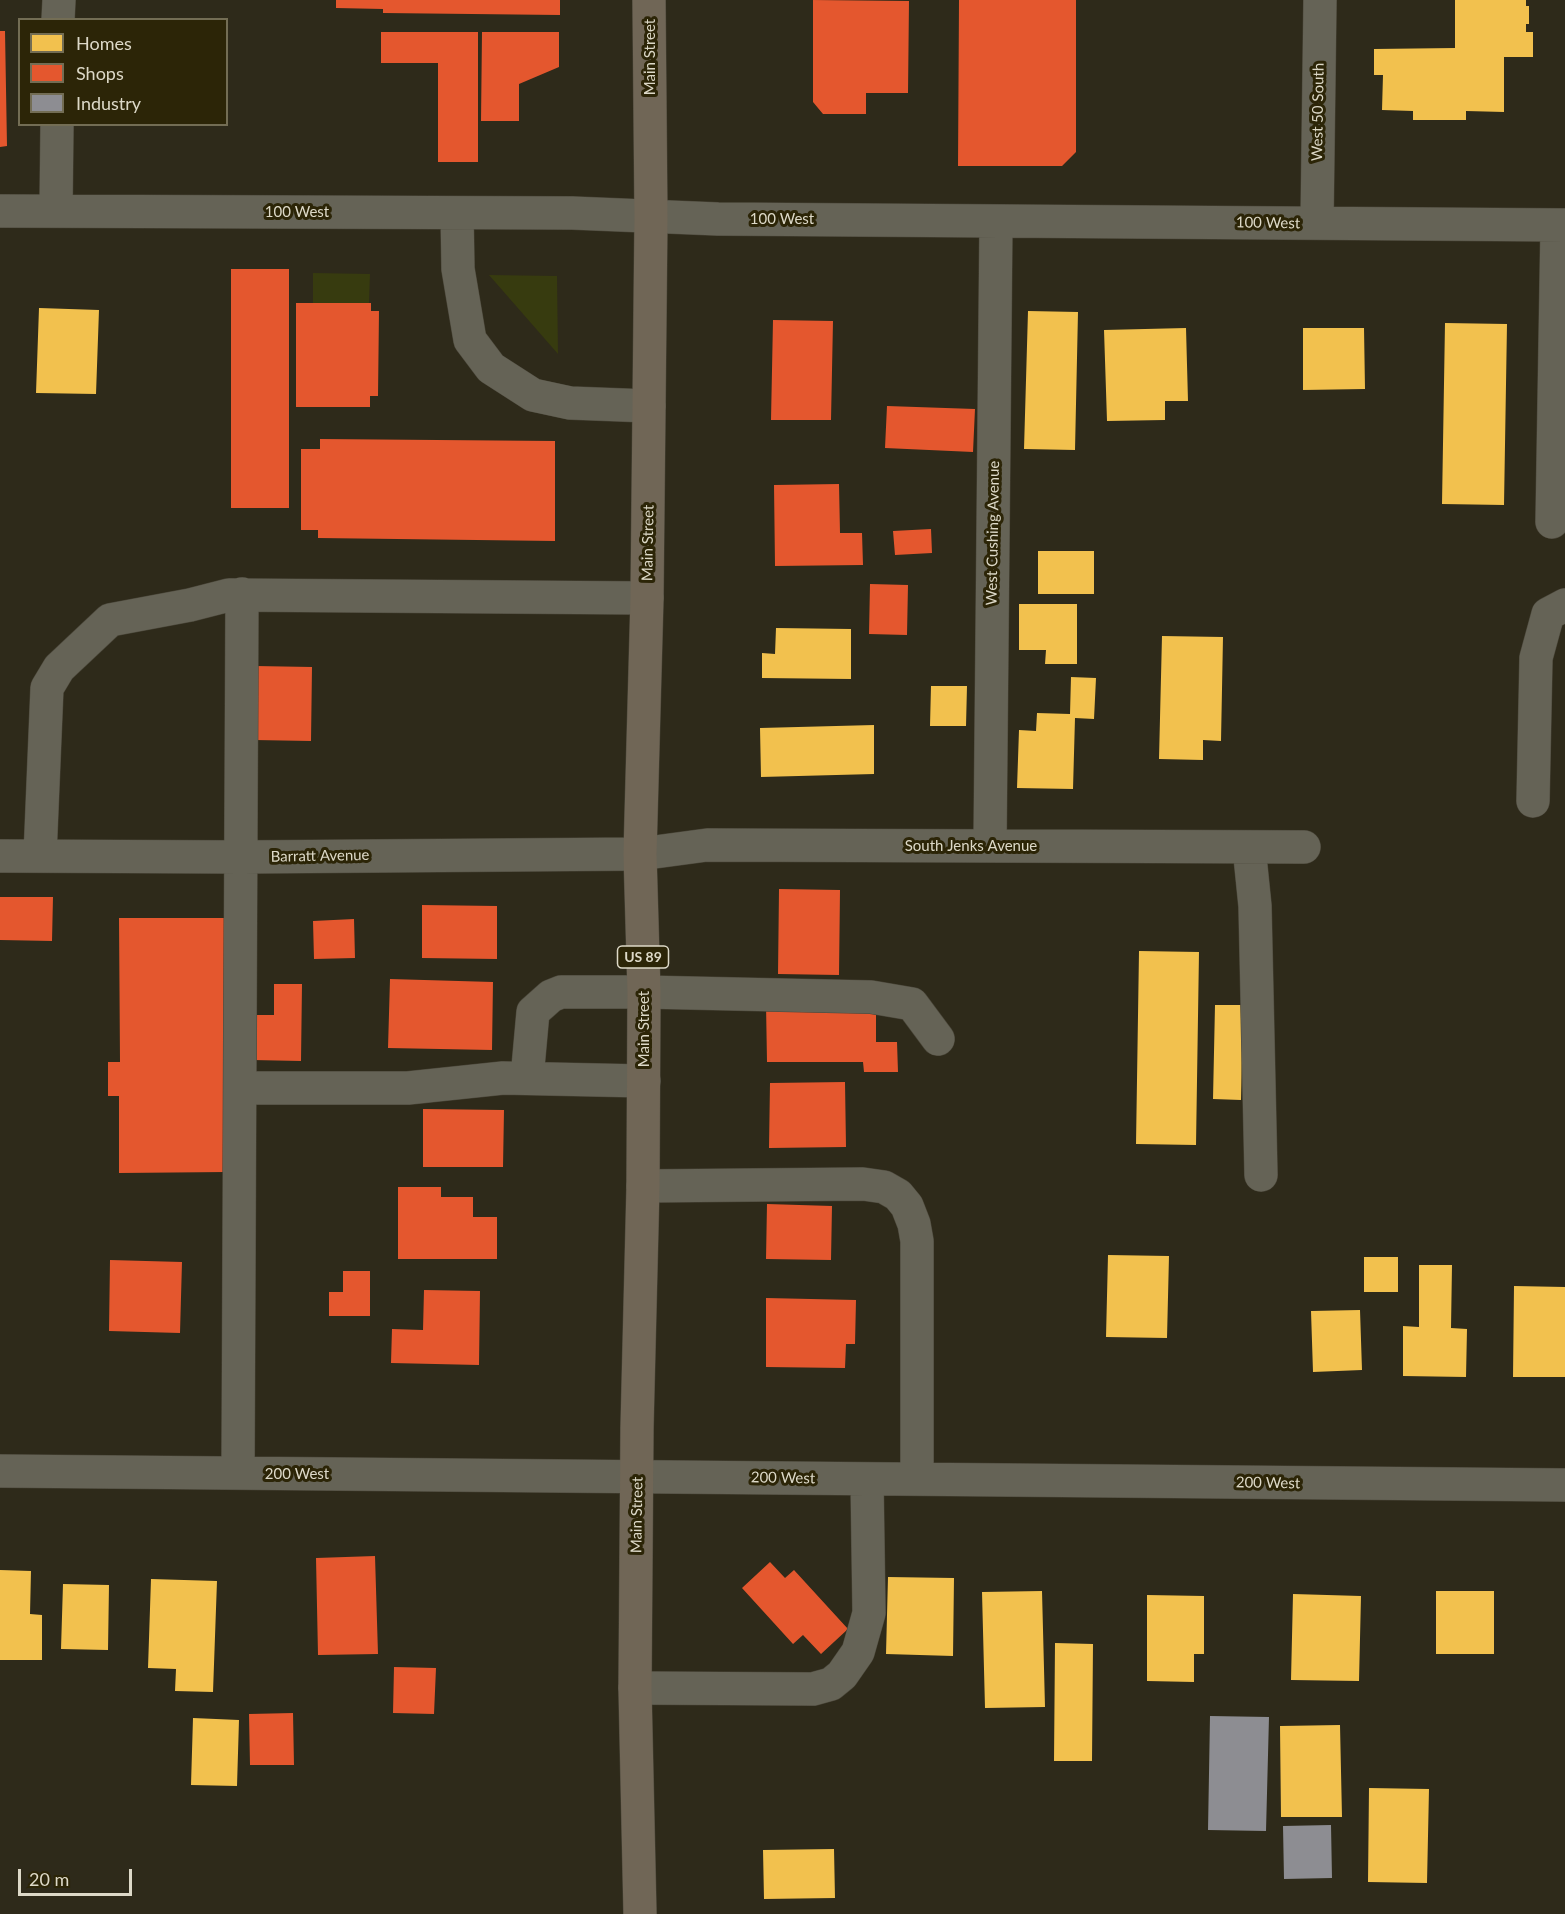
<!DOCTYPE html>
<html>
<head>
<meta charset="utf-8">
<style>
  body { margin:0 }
  #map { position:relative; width:1565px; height:1914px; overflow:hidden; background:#2e2a1a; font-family:Lato,sans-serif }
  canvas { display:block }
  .legend { position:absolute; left:18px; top:18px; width:210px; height:108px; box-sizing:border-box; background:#2c2507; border:2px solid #736d54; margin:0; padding:8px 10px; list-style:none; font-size:18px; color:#ddd9c8 }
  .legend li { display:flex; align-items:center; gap:12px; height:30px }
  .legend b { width:30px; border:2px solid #736d54 }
  .scale { position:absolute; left:18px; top:1869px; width:114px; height:27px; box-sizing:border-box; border:3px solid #ddd9c8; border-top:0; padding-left:8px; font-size:18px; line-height:21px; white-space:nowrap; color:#ddd9c8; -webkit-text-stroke:4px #2c2507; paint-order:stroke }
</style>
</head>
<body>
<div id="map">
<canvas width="1565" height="1914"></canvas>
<ul class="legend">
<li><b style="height:16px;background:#f2c14e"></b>Homes</li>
<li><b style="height:16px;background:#e4572e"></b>Shops</li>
<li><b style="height:16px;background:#8d8d92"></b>Industry</li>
</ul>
<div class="scale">20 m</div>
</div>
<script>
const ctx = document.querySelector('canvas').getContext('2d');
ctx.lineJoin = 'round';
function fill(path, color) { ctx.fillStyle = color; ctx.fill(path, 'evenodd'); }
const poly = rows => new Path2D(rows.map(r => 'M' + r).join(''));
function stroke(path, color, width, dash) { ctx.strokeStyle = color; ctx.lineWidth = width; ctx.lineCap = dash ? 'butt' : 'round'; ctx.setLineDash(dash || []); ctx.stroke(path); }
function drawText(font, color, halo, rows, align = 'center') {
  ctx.font = font + ' Lato,sans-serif'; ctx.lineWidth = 6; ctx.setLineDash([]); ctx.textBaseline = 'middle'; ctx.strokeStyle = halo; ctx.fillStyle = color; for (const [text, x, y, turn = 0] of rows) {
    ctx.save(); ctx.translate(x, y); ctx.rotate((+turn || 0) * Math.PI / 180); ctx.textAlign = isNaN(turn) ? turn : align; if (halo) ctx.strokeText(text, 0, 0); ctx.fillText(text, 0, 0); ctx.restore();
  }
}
const green = poly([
  [313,273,370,274,369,303,313,303],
  [489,275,557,276,558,354]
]);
const homes = poly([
  [1455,0,1526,0,1526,6,1529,6,1529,24,1526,24,1526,32,1533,32,1533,57,1504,57,1504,112,1466,111,1466,120,1413,120,1413,111,1382,110,1383,75,1374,75,1374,49,1455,48],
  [39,308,99,310,96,394,36,393],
  [1028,311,1078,312,1075,450,1024,449],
  [1445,323,1507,324,1504,505,1442,504],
  [1186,328,1188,401,1165,401,1165,420,1107,421,1104,330],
  [1303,328,1364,328,1365,389,1303,390],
  [1038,551,1094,551,1094,594,1038,594],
  [1019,604,1077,604,1077,664,1045,664,1046,650,1019,650],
  [776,628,851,629,851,679,762,678,762,653,775,654],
  [1162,636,1223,637,1221,741,1203,740,1203,760,1159,759],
  [1071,677,1096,678,1094,719,1075,718,1073,789,1017,788,1019,730,1036,731,1037,713,1070,714],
  [931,686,967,686,966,726,930,726],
  [874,725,874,774,761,777,760,728],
  [1139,951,1199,952,1196,1145,1136,1144],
  [1215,1005,1243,1005,1241,1100,1213,1099],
  [1108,1255,1169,1256,1167,1338,1106,1337],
  [1364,1257,1398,1257,1398,1292,1364,1292],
  [1419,1265,1452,1265,1451,1328,1467,1329,1466,1377,1403,1376,1403,1326,1419,1327],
  [1514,1286,1565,1287,1565,1377,1513,1377],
  [1360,1310,1362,1370,1313,1372,1311,1311],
  [0,1570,31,1571,30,1614,42,1615,42,1660,0,1660],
  [888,1577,954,1578,953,1656,886,1654],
  [151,1579,217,1581,213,1692,175,1691,176,1669,148,1668],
  [63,1584,109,1585,108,1650,61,1649],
  [1042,1591,1045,1707,985,1708,982,1592],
  [1436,1591,1494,1591,1494,1654,1436,1654],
  [1293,1594,1361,1596,1359,1681,1291,1680],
  [1147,1595,1204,1596,1204,1654,1194,1654,1194,1682,1147,1681],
  [1055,1643,1093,1644,1092,1761,1054,1761],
  [193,1718,239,1720,237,1786,191,1785],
  [1340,1725,1342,1817,1281,1817,1280,1726],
  [1369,1788,1429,1789,1427,1883,1368,1882],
  [834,1849,835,1898,764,1899,763,1850]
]);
const shops = poly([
  [336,0,560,0,560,15,383,13,383,9,336,8],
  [813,0,909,1,908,93,866,93,866,114,823,114,813,102],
  [959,0,1076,0,1076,152,1062,166,958,166],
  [0,31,5,31,7,146,0,147],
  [381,32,478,32,478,162,438,162,438,63,381,63],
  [482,32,559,32,559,67,519,84,519,121,481,121],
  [231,269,289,269,289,508,231,508],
  [296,303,371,303,371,311,379,311,378,396,370,396,370,407,296,407],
  [773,320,833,321,831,420,771,420],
  [887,406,975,409,973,452,885,448],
  [320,439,555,441,555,541,318,538,318,530,301,530,301,449,320,449],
  [839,484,840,533,862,533,863,565,775,566,774,485],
  [931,529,932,553,895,555,893,531],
  [870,584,908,585,907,635,869,634],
  [255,666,312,667,311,741,254,740],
  [779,889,840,890,839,975,778,974],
  [0,897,53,897,52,941,0,940],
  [422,905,497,906,497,959,422,958],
  [119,918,225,918,227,1172,119,1173,119,1096,108,1096,108,1062,120,1062],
  [354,919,355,958,314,959,313,921],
  [390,979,493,982,492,1050,388,1048],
  [274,984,302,984,301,1061,252,1060,253,1015,274,1015],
  [876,1002,876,1042,897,1042,898,1072,864,1072,863,1062,767,1062,766,1004],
  [845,1082,846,1147,769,1148,770,1083],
  [423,1109,504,1110,503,1167,423,1167],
  [398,1187,441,1187,441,1197,473,1197,473,1217,497,1217,497,1259,398,1259],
  [767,1204,832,1206,831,1260,766,1259],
  [110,1260,182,1262,180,1333,109,1331],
  [343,1271,370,1271,370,1316,329,1316,329,1292,343,1292],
  [424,1290,480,1291,479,1365,391,1363,392,1329,423,1330],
  [766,1298,856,1300,855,1344,846,1344,845,1368,766,1367],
  [375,1556,378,1654,318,1655,316,1558],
  [770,1562,785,1578,794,1570,848,1629,821,1654,803,1635,793,1644,742,1588],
  [394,1667,436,1668,434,1714,393,1713],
  [293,1713,294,1765,250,1765,249,1714]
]);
const industry = poly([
  [1210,1716,1269,1717,1266,1831,1208,1830],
  [1331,1825,1332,1878,1284,1879,1283,1826]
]);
const minor = poly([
  [58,20,59,0],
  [0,211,572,213,718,219,1565,225],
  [56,211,57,124],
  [457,213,458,269,470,340,491,368,533,395,570,403,649,406],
  [1317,223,1320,0],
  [1552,522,1557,225],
  [1533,801,1536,658,1548,614,1565,605],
  [990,846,996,221],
  [1249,847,1255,906,1261,1175],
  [0,856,242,857,640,854,707,845,1304,847],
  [40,856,47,688,59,668,110,620,190,605,229,595,647,598],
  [527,1078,533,1012,551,996,561,992,644,992,871,997,912,1004,938,1039],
  [240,1088,408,1088,503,1078,644,1081],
  [643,1186,863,1184,884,1187,898,1195,907,1206,914,1224,917,1241,917,1479],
  [0,1471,1565,1485],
  [238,1473,242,594],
  [635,1688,813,1689,831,1684,842,1675,858,1652,869,1613,867,1479]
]);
const major = poly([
  [640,1914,635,1688,637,1428,643,1186,644,992,640,854,647,598,651,218,649,0]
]);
const shields = [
  [643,957,51]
];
const shieldNames = [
  ["US 89",643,957]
];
const streetNames = [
  ["Main Street",650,57,-90],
  ["West 50 South",1318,112,-89],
  ["100 West",297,212],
  ["100 West",782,219],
  ["100 West",1268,223,1],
  ["West Cushing Avenue",993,533,-89],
  ["Main Street",648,543,-89],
  ["South Jenks Avenue",971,846],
  ["Barratt Avenue",320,856,-1],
  ["Main Street",644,1029,-90],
  ["200 West",297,1474],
  ["200 West",783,1478,1],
  ["200 West",1268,1483,1],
  ["Main Street",637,1515,-89]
];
fill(green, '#373b0f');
fill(homes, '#f2c14e');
fill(shops, '#e4572e');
fill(industry, '#8d8d92');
stroke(minor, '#4a4639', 34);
stroke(major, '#4a4639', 34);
stroke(minor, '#656356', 33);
stroke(major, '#706656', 33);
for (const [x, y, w] of shields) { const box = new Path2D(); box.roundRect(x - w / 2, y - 11, w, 22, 4.5); ctx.fillStyle = '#2c2507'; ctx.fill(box); stroke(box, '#ddd9c8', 1.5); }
drawText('bold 14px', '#ddd9c8', null, shieldNames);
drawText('15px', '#ddd9c8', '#2c2507', streetNames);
</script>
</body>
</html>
